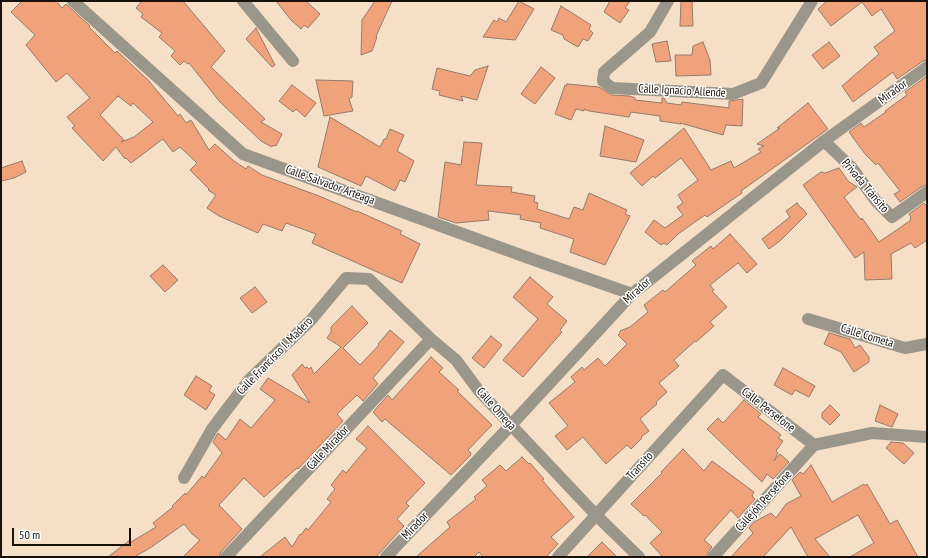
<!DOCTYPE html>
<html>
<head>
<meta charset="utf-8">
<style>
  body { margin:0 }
  #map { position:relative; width:928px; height:558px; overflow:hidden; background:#f5dfc7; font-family:"PT Sans Narrow",sans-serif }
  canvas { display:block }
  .frame { position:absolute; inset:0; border:2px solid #181109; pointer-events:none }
  .scale { position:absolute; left:12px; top:528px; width:119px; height:18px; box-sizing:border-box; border:2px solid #181109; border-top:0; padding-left:5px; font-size:12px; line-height:14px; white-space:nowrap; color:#181109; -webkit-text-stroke:3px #fff; paint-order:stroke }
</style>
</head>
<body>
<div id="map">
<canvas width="928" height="558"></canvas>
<div class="frame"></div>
<div class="scale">50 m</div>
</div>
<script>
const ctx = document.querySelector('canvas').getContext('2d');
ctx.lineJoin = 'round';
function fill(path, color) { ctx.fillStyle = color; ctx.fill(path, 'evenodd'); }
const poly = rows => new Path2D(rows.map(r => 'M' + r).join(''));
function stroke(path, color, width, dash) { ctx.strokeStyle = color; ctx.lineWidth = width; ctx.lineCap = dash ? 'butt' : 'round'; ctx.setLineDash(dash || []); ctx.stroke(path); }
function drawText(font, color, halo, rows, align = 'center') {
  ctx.font = font + ' "PT Sans Narrow",sans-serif'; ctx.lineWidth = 3; ctx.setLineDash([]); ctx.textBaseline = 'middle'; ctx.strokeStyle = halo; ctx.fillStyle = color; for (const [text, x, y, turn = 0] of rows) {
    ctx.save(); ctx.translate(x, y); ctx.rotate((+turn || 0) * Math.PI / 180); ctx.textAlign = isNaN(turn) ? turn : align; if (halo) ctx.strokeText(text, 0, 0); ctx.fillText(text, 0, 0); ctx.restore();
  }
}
const building = poly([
  [22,1,56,1,62,8,66,4,90,26,89,27,115,53,117,51,149,81,178,116,180,114,186,123,191,120,209,150,215,144,234,161,246,169,248,166,262,175,319,196,357,212,357,211,402,231,400,234,420,244,402,283,312,243,316,234,286,223,282,231,263,224,258,233,219,216,207,208,216,195,208,190,209,189,190,170,197,163,180,147,173,152,163,139,131,163,126,158,125,159,116,147,103,161,72,128,75,126,67,117,90,98,67,73,56,82,26,45,35,35,11,12,22,1],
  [118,96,131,106,133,103,153,122,134,137,121,142,124,140,100,115,118,96],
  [142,1,183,1,225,51,211,67,265,119,261,122,282,134,276,146,274,145,272,147,261,141,220,102,189,63,188,64,184,61,180,65,171,56,175,51,159,37,162,33,141,17,143,14,136,8,142,1],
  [276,1,306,1,320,14,308,28,304,25,301,29,291,20,276,1],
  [375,1,392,1,376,36,377,37,372,51,361,55,362,20,375,1],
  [519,1,534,9,515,40,483,37,494,20,497,22,499,18,506,22,519,1],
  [610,1,630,1,625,8,629,10,620,23,604,12,610,1],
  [681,1,692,1,693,26,680,26,681,1],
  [827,1,927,1,927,60,923,61,897,79,893,72,853,102,842,86,879,54,874,47,895,31,881,9,872,16,862,2,831,26,818,9,827,1],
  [561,6,591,25,589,29,593,33,588,41,583,39,578,47,564,39,563,35,551,30,561,6],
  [256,28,275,65,272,67,246,39,256,28],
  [667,41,671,61,656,62,652,44,667,41],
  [703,42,710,60,711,75,676,76,675,55,692,55,693,46,703,42],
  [829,42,840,56,823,69,812,55,829,42],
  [488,66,477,100,461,96,463,101,439,95,440,91,432,89,437,68,470,76,475,70,488,66],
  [541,67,555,78,535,104,521,94,541,67],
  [927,76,927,185,923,186,900,202,894,194,900,191,878,163,876,165,865,154,849,132,861,123,864,127,886,112,885,111,907,95,905,92,927,76],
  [316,80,353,81,352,97,349,99,353,111,324,116,316,80],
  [567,84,599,87,611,95,630,96,635,98,635,100,662,103,662,98,664,98,667,103,681,105,682,102,729,108,729,101,743,99,742,126,726,125,723,135,680,123,681,124,660,121,660,116,631,112,629,117,589,111,584,109,584,111,576,109,571,120,555,114,565,85,566,86,567,84],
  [292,85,316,103,305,117,296,109,293,112,279,101,292,85],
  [808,103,828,129,741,191,742,193,707,217,705,215,678,234,667,245,664,243,661,245,645,232,654,220,665,228,683,215,677,207,683,203,678,195,698,180,681,158,655,178,653,176,642,186,630,173,684,128,711,170,731,161,734,168,761,152,758,149,764,146,757,144,780,128,777,128,808,103],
  [330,117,380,147,384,139,386,139,390,129,404,135,397,151,414,161,405,182,400,180,395,191,366,176,361,186,318,167,330,117],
  [605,126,644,140,636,162,600,156,605,126],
  [464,142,482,143,476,185,512,187,511,192,535,196,534,202,538,203,537,209,569,219,574,207,583,210,589,193,627,210,625,214,630,216,605,265,570,252,574,239,540,228,541,223,520,219,521,215,488,211,489,220,456,223,438,217,445,162,461,165,464,142],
  [22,161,26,172,14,178,1,181,1,168,22,161],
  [839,168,848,181,857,187,844,197,861,220,862,218,879,242,911,220,910,218,911,217,909,214,924,203,927,207,927,240,915,248,911,243,891,254,892,279,865,280,864,252,855,258,803,185,821,172,825,173,839,168],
  [797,203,801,208,802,208,807,214,781,240,769,249,762,239,790,217,786,211,797,203],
  [730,234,757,264,747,273,738,263,710,285,714,290,712,291,727,307,710,322,714,326,696,342,695,341,674,360,679,366,659,383,667,392,656,402,657,404,640,419,649,431,641,437,642,438,631,449,627,445,606,464,583,437,567,450,555,436,568,426,549,403,575,382,571,377,582,367,584,370,598,358,605,366,627,344,618,335,620,333,620,331,630,327,648,312,644,305,663,290,665,292,696,265,692,261,711,246,713,249,730,234],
  [163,265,178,280,165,292,150,276,163,265],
  [530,277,553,297,547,304,567,321,560,330,562,332,523,377,503,360,538,319,513,297,530,277],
  [255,287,267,302,252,313,240,298,255,287],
  [352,306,368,323,343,348,360,365,379,345,378,344,390,330,404,342,373,378,378,384,363,401,357,395,337,414,343,421,298,469,297,468,264,497,244,478,219,505,242,529,221,552,219,557,183,557,200,540,192,534,184,524,150,548,134,557,108,557,130,540,131,542,156,527,153,523,173,507,172,506,185,493,186,495,202,476,204,478,222,453,213,442,218,433,226,440,240,419,251,428,275,400,260,389,268,378,310,403,292,375,302,364,305,368,307,367,309,369,311,367,314,374,341,347,327,338,331,332,331,327,352,306],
  [829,333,850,339,855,348,860,345,869,357,869,362,854,372,841,352,824,344,829,333],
  [491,336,502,345,484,368,472,358,491,336],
  [431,357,443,368,439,372,459,390,457,391,492,425,468,450,471,453,470,456,451,475,385,419,382,422,373,412,388,395,392,400,431,357],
  [783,368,815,386,809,397,795,390,792,395,774,385,783,368],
  [196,376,212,386,209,391,215,395,206,410,184,395,196,376],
  [744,400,761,414,758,417,781,435,778,438,783,441,776,451,778,453,774,461,780,454,789,462,773,479,767,474,762,482,707,429,718,418,723,423,744,400],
  [830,405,840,415,830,425,822,418,822,413,830,405],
  [880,405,898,414,892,427,875,421,880,405],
  [368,426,425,483,406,503,409,506,397,519,404,526,376,557,260,557,285,537,292,547,300,534,301,535,306,528,308,530,331,502,327,499,335,489,331,485,343,470,346,473,367,448,356,439,368,426],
  [891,442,903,443,914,453,904,464,886,448,891,442],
  [683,449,704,471,712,461,754,492,752,496,755,499,738,518,731,510,704,540,712,547,705,557,663,557,650,543,662,532,645,515,644,516,631,504,662,473,661,472,683,449],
  [522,457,529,464,530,463,544,479,542,480,574,517,551,537,558,544,546,557,483,557,479,552,474,557,416,557,450,527,447,522,476,499,474,497,487,486,482,480,500,465,506,471,522,457],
  [811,465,832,502,864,484,865,486,867,484,890,524,897,520,918,557,850,557,874,543,858,515,815,539,830,557,808,557,791,527,763,557,731,557,753,533,749,528,754,522,771,513,776,518,786,504,801,496,792,480,800,472,803,474,811,465],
  [602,542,617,557,587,557,602,542]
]);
const street = poly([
  [73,1,243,154,526,257,632,294],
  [243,1,293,61],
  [668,1,650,32,604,72,603,81,612,88,733,94,761,83,812,1],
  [824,141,852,168,876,201,892,217,927,192],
  [808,319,905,348,927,344],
  [814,445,872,433,927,437],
  [184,478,212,429,250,379,311,320,346,278,369,279,431,339,456,360,479,391,511,425,596,515,639,557],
  [226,557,431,339],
  [386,557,511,425,632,294,824,141,927,67],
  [558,557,723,375,814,445],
  [713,557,814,445]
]);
const streetNames = [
  ["Calle Ignacio Allende",682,91,3],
  ["Mirador",893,92,-36],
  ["Calle Salvador Arteaga",330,185,20],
  ["Privada Tránsito",865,186,50],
  ["Mirador",637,291,-42],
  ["Calle Cometa",867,336,17],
  ["Calle Francisco I. Madero",275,356,-46],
  ["Calle Omega",496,409,48],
  ["Calle Persefone",768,410,38],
  ["Calle Mirador",328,448,-47],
  ["Transito",640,466,-48],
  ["Callejón Persefone",764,501,-48],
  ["Mirador",415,526,-47]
];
fill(building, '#f0a27a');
stroke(building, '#967a6c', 1);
stroke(street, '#9b968a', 12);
drawText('12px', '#181109', '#fff', streetNames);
</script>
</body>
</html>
